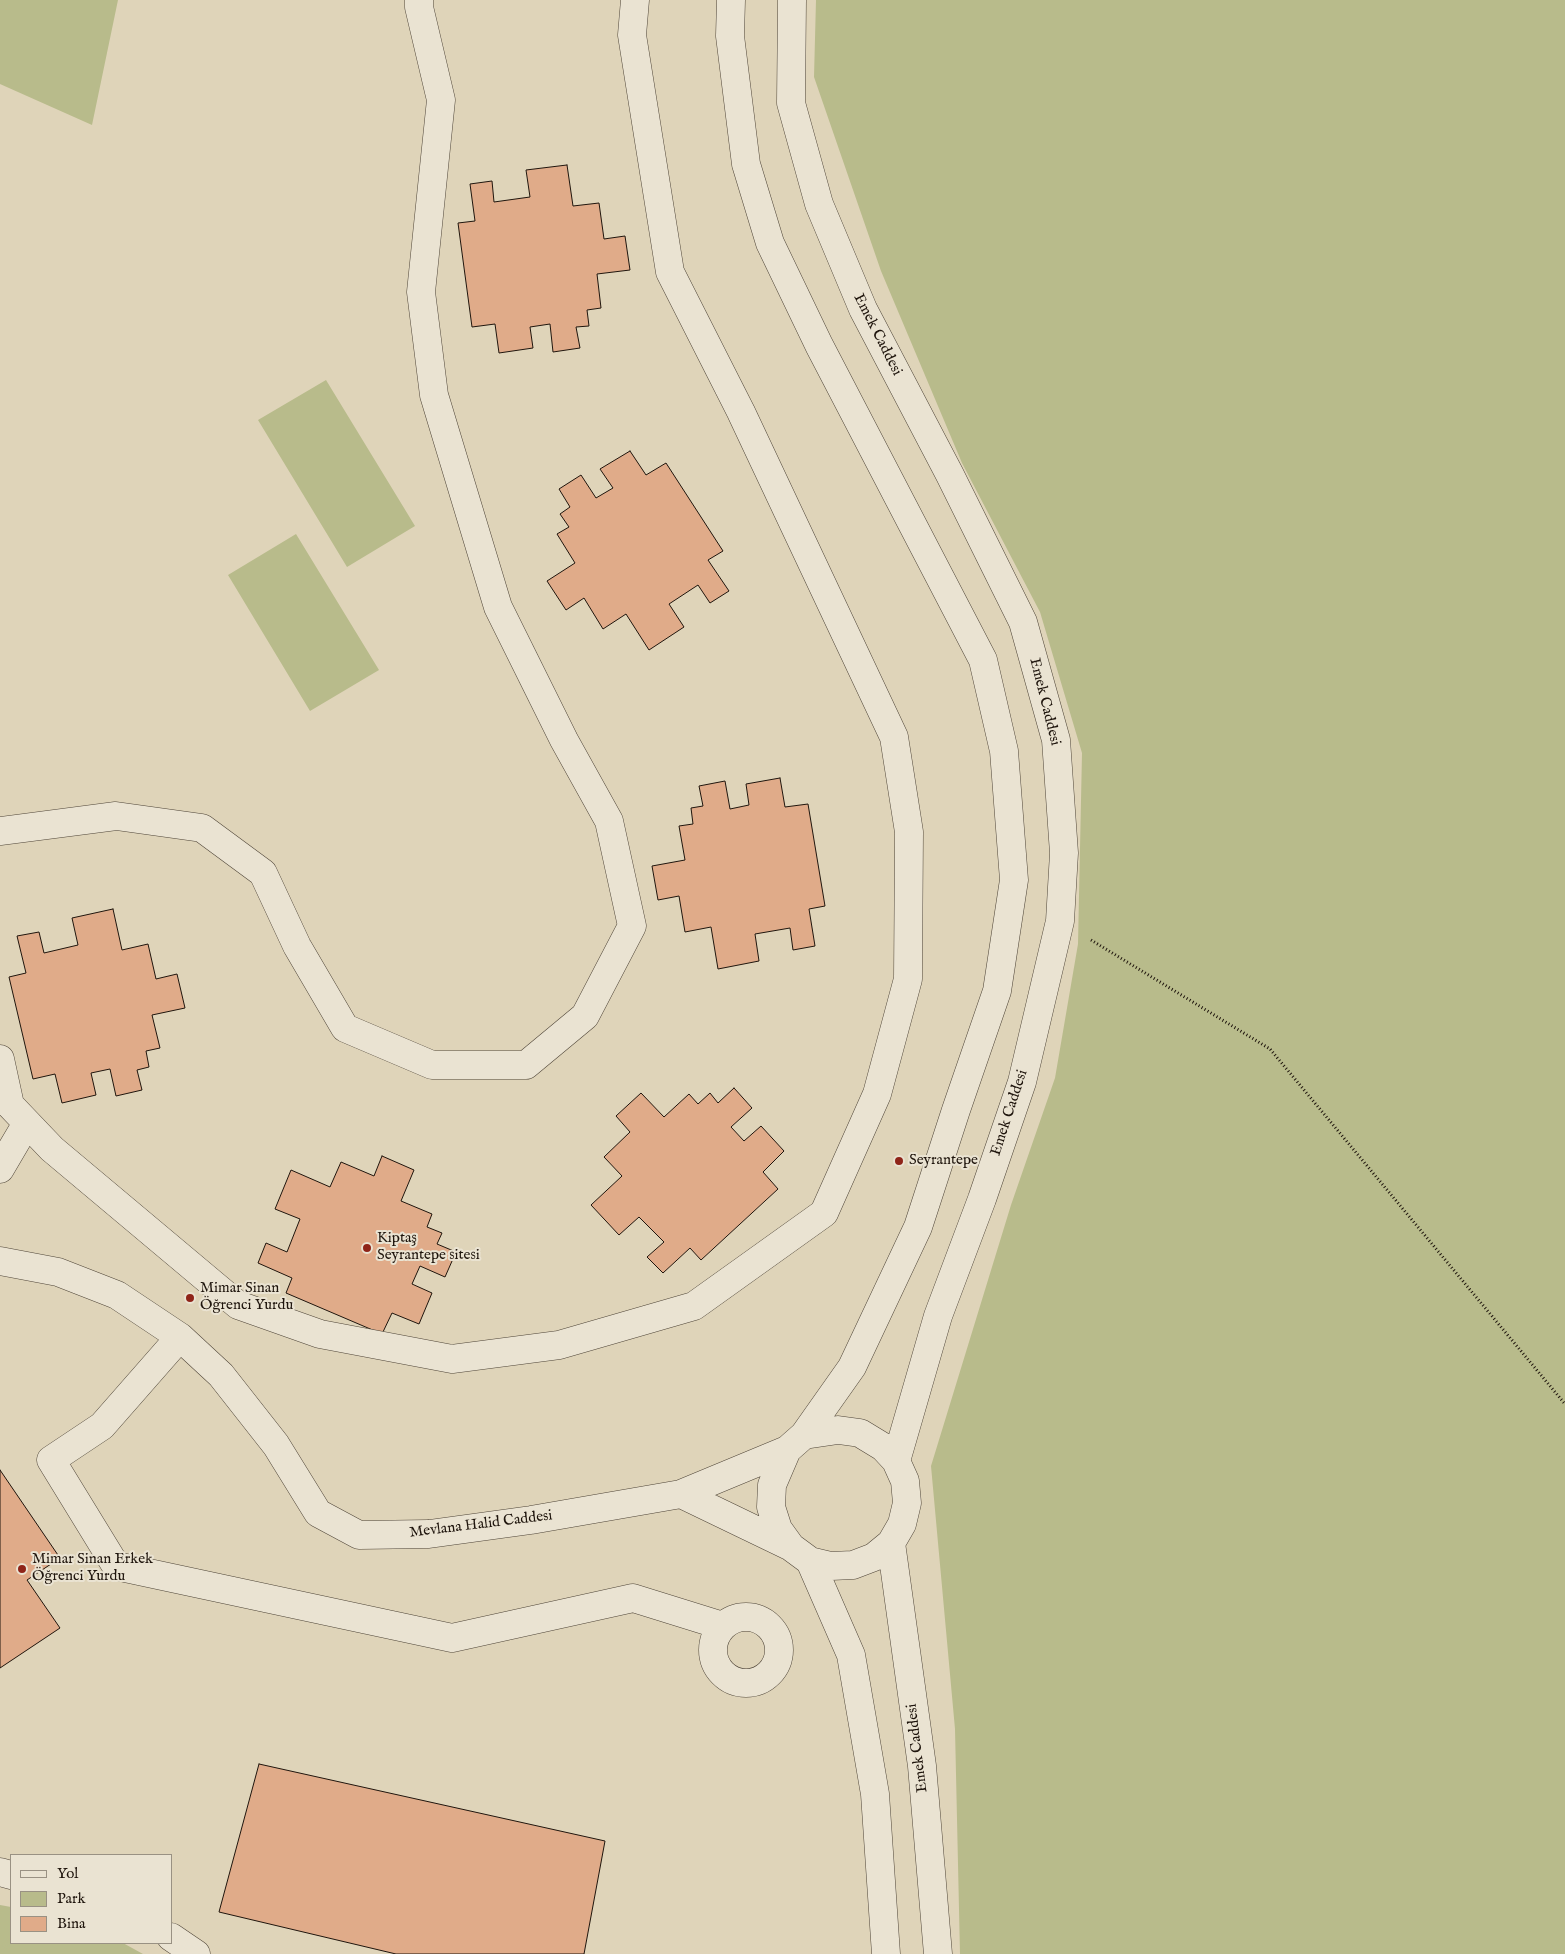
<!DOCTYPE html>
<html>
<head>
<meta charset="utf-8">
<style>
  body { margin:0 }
  #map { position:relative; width:1565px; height:1954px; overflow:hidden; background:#dfd4b9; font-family:"IM FELL English",serif }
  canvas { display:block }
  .legend { position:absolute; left:10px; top:1854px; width:162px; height:90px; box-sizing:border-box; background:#eae3d2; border:1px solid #999183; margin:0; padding:6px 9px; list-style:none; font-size:15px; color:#1f150d }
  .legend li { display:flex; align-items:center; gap:10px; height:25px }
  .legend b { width:25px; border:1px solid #999183 }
</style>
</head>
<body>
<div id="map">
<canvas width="1565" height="1954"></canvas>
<ul class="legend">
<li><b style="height:6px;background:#eae3d2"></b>Yol</li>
<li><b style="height:14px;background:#b8bb8b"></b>Park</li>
<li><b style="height:14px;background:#e0ab89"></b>Bina</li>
</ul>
</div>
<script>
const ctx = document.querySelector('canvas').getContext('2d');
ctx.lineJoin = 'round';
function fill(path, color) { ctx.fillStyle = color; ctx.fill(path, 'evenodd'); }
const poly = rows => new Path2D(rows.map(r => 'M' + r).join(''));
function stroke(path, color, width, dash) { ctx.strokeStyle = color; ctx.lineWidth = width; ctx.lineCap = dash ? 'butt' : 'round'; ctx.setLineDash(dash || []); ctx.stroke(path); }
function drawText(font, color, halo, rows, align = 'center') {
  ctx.font = font + ' "IM FELL English",serif'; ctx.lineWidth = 4; ctx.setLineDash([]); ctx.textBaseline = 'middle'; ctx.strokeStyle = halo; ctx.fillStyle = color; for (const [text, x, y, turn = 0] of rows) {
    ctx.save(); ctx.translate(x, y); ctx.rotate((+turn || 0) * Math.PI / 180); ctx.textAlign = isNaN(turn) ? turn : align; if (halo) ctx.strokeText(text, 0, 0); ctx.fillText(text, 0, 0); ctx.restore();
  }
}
const green = poly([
  [0,0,118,0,92,125,0,84],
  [816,0,1565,0,1565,1954,960,1954,955,1729,931,1466,1011,1205,1055,1078,1078,944,1082,753,1040,612,962,463,881,271,814,77],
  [326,380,415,526,347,567,258,420],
  [296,534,379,670,310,711,228,575],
  [0,1905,11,1907,11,1943,123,1943,143,1954,0,1954]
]);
const building = poly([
  [567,165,573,206,599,203,604,239,625,236,630,270,597,274,601,308,587,310,589,326,576,327,580,348,553,352,550,324,530,327,533,348,499,353,495,324,472,327,458,223,475,221,470,184,492,181,494,202,530,197,526,170,567,165],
  [630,451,646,475,666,463,723,551,708,560,729,591,710,603,698,585,669,604,684,627,649,650,626,614,603,629,584,598,566,610,547,581,575,563,557,534,569,527,560,514,570,507,559,489,581,475,596,498,613,488,600,469,630,451],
  [780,778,785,807,808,804,825,906,809,909,815,946,793,950,790,928,755,934,759,961,718,969,711,927,685,932,679,896,658,900,652,866,685,860,679,826,693,824,691,808,703,806,699,786,725,781,730,809,749,805,746,784,780,778],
  [113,909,122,950,148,944,156,979,177,974,185,1008,152,1015,160,1048,146,1051,149,1067,137,1070,142,1090,116,1096,110,1069,91,1073,96,1095,62,1103,55,1074,33,1079,9,977,26,973,17,936,39,932,44,953,78,945,72,918,113,909],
  [734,1088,752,1108,731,1127,744,1141,761,1126,784,1151,763,1172,778,1189,701,1260,690,1248,663,1273,647,1257,664,1242,639,1217,619,1235,591,1205,622,1176,604,1157,630,1132,616,1116,641,1093,664,1117,689,1094,698,1104,710,1093,718,1103,734,1088],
  [382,1156,414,1170,401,1201,432,1214,427,1227,442,1233,437,1244,456,1252,445,1277,420,1266,412,1284,432,1293,419,1324,392,1313,382,1334,286,1293,292,1278,258,1263,266,1243,287,1252,300,1219,275,1209,291,1170,330,1187,341,1162,374,1176,382,1156],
  [0,1470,60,1558,27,1580,60,1628,0,1668,0,1470],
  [259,1764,605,1841,584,1954,396,1954,219,1912,259,1764]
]);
const path = poly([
  [1091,940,1270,1049,1565,1404]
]);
const minor = poly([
  [731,0,730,36,746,164,770,243,819,345,983,660,1004,751,1014,880,997,991,956,1110,918,1227,852,1367,804,1435,787,1450,772,1485,771,1507,778,1529,791,1547,810,1561,831,1566,853,1565,874,1557,891,1543,902,1524,907,1503,905,1481,896,1461,883,1447,860,1433,838,1430,804,1435],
  [792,0,791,103,819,204,863,309,950,475,1023,622,1056,740,1064,853,1060,921,1022,1082,982,1199,938,1316,896,1461],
  [0,831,116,816,202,828,263,873,297,946,345,1028,432,1065,526,1065,585,1016,632,926,609,821,564,740,498,607,434,395,421,292,441,100,419,7,419,0],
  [0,1059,10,1105,52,1149,238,1305,320,1334,452,1359,559,1345,694,1306,824,1213,877,1094,908,979,909,832,894,737,741,412,670,272,632,35,635,0],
  [0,1169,27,1123],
  [0,1261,58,1272,117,1295,180,1337,221,1375,276,1445,318,1513,359,1535,429,1534,531,1520,681,1494,787,1450],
  [180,1337,102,1426,51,1460,116,1566,452,1638,633,1598,723,1626],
  [681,1494,791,1547],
  [891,1543,922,1766,938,1954],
  [810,1561,851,1655,875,1794,886,1954],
  '713 1650a33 33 0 1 1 66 0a33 33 0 1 1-66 0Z',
  [0,1872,11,1875],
  [171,1937,196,1954]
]);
const markers = [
  [899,1161,5,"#8f2418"],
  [367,1248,5,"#8f2418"],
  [190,1298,5,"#8f2418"],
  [22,1569,5,"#8f2418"]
];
const streetNames = [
  ["Emek Caddesi",877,335,63],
  ["Emek Caddesi",1044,702,76],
  ["Emek Caddesi",1010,1113,-72],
  ["Mevlana Halid Caddesi",481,1525,-7],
  ["Emek Caddesi",918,1748,-97]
];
const poiNames = [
  ["Seyrantepe",909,1161],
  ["Kiptaş",377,1239],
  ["Seyrantepe sitesi",377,1256],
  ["Mimar Sinan",200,1289],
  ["Öğrenci Yurdu",200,1306],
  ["Mimar Sinan Erkek",32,1560],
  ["Öğrenci Yurdu",32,1577]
];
fill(green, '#b8bb8b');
fill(building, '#e0ab89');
stroke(building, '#1f150d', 1);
stroke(minor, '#4f4538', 29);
stroke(path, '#1f150d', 3, [1, 2.5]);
stroke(minor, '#eae3d2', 28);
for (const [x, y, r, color] of markers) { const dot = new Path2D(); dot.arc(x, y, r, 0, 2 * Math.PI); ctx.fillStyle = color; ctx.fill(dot); stroke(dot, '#eae3d2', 2); }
drawText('15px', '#1f150d', '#eae3d2', streetNames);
drawText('15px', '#1f150d', '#eae3d2', poiNames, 'left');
</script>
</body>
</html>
